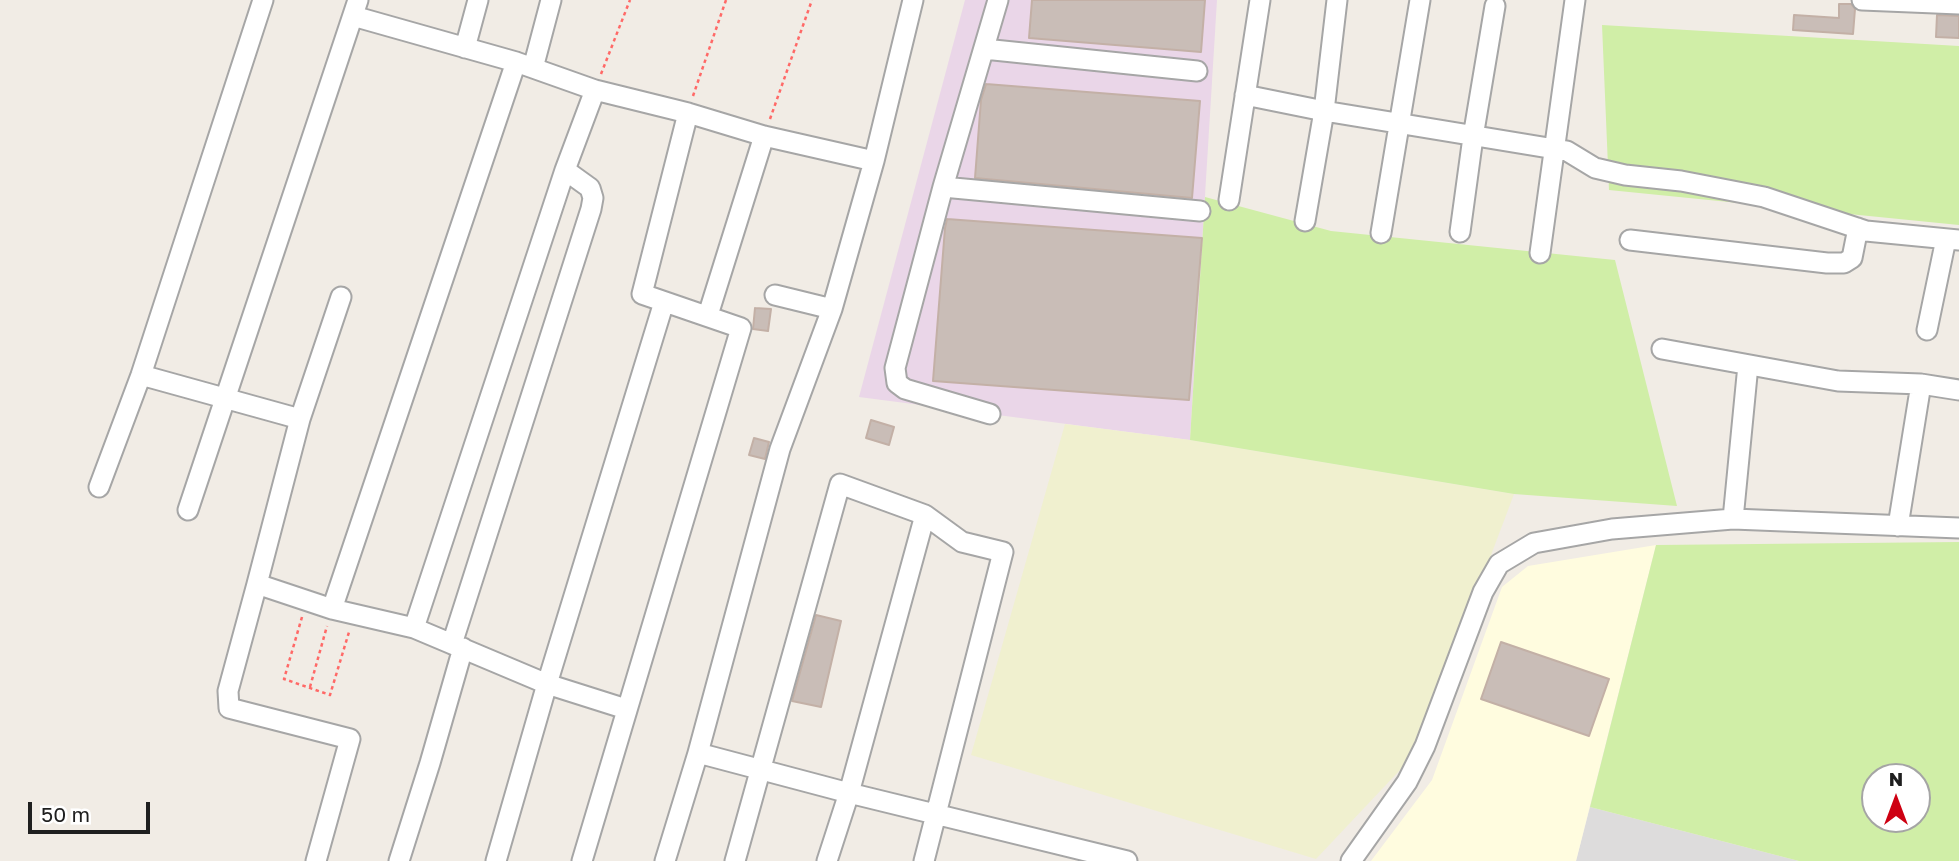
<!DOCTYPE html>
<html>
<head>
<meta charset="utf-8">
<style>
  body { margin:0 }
  #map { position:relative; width:1959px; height:861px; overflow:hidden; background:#f1ece5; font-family:"Golos Text",sans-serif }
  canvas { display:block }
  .north { position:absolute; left:1861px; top:763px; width:70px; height:70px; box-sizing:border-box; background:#fff; border:2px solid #a5a5a5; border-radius:50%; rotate:0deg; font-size:19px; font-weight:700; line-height:28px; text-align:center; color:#1f1f1f }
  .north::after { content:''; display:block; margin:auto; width:24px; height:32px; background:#ce0012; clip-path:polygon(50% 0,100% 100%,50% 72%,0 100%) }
  .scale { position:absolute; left:28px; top:802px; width:122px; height:32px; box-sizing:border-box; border:4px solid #1f1f1f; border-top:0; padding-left:9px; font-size:21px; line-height:24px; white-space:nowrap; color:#1f1f1f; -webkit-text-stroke:5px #fff; paint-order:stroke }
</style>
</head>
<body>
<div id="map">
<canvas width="1959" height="861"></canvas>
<div class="north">N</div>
<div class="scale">50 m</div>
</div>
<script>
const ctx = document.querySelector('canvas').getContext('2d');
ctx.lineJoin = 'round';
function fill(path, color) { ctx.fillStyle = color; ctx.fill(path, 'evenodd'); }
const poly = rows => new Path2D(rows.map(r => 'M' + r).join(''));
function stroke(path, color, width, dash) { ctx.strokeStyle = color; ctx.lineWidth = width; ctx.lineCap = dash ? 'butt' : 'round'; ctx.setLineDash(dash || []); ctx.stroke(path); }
const residential = poly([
  [1590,807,1799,861,1576,861]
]);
const industrial = poly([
  [965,0,1217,0,1190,440,859,397]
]);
const education = poly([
  [1656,545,1576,861,1371,861,1432,780,1502,587,1528,566]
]);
const farmland = poly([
  [1065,424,1190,440,1514,494,1417,752,1316,859,971,755]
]);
const grass = poly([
  [1602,25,1959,46,1959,225,1609,190],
  [1205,197,1331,231,1615,260,1677,506,1514,494,1190,440],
  [1959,542,1959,861,1799,861,1590,807,1656,545],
  [1875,777,1917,777,1917,819,1875,819]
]);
const building = poly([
  [1032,0,1205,0,1201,52,1029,38,1032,0],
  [1839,4,1851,4,1855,9,1853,34,1793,30,1794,15,1839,18,1839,4],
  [1937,15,1959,16,1959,38,1936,37,1937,15],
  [986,84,1200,101,1192,198,975,178,981,100,986,84],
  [947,219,1202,238,1189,400,933,381,945,228,947,219],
  [755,308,771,309,768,331,753,329,755,308],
  [871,420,894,427,889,445,866,438,871,420],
  [754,438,769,442,765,459,749,455,754,438],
  [816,615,841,621,821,707,792,701,816,615],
  [1501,642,1609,679,1589,736,1481,699,1501,642]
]);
const path = poly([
  [601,74,630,0],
  [693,96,726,0],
  [770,119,812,0],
  [302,617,284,679,330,695,349,632],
  [310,687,327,626]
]);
const minor = poly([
  [1862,0,1959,4],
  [353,16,516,62,595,90,688,113,764,136,874,161],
  [465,48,478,0],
  [984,49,1197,71],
  [533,68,551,0],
  [1245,95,1324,111,1567,151,1595,168,1625,175,1681,181,1764,197,1866,231,1959,240],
  [943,187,1200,211],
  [1229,200,1260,0],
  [1305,221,1324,111,1337,0],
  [1460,232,1473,137,1495,6],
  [1381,233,1420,0],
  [1630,240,1827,263,1844,263,1852,258,1858,228],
  [1540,253,1575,0],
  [775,295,832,309],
  [341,297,300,419,257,584,332,609,414,628,565,170,595,90],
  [708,315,764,136],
  [1927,330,1946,239],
  [1662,349,1838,381,1921,384,1959,390],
  [141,375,300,419],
  [990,414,905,389,897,383,895,368,943,187,998,0],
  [99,487,141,375,263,0],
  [188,510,358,0],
  [1733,519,1748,365],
  [1898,526,1921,384],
  [257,584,228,691,229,708,350,739,316,861],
  [332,609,516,62],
  [414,628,547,684,496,861],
  [452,644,591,209,593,198,590,188,565,170],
  [626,709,547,684,664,302],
  [698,753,849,793,1127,861],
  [399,861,430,763,463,648],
  [582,861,741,328,642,294,688,113],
  [665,861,698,753,780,449,832,309,874,161,913,0],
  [735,861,840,484,925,515,849,793,827,861],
  [924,861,1003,552,962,542,925,515],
  [1351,861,1407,782,1425,746,1483,592,1499,564,1534,543,1612,529,1733,519,1959,528]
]);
fill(residential, '#dddcdc');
fill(industrial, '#ead6e8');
fill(education, '#fffcdf');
fill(farmland, '#f0f0cf');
fill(grass, '#d0eea7');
fill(building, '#c9bdb7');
stroke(building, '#c3b0a6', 2);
stroke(minor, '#a6a6a6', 23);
stroke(path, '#ff6967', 2.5, [3.5, 3.5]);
stroke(minor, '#fff', 19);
</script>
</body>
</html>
